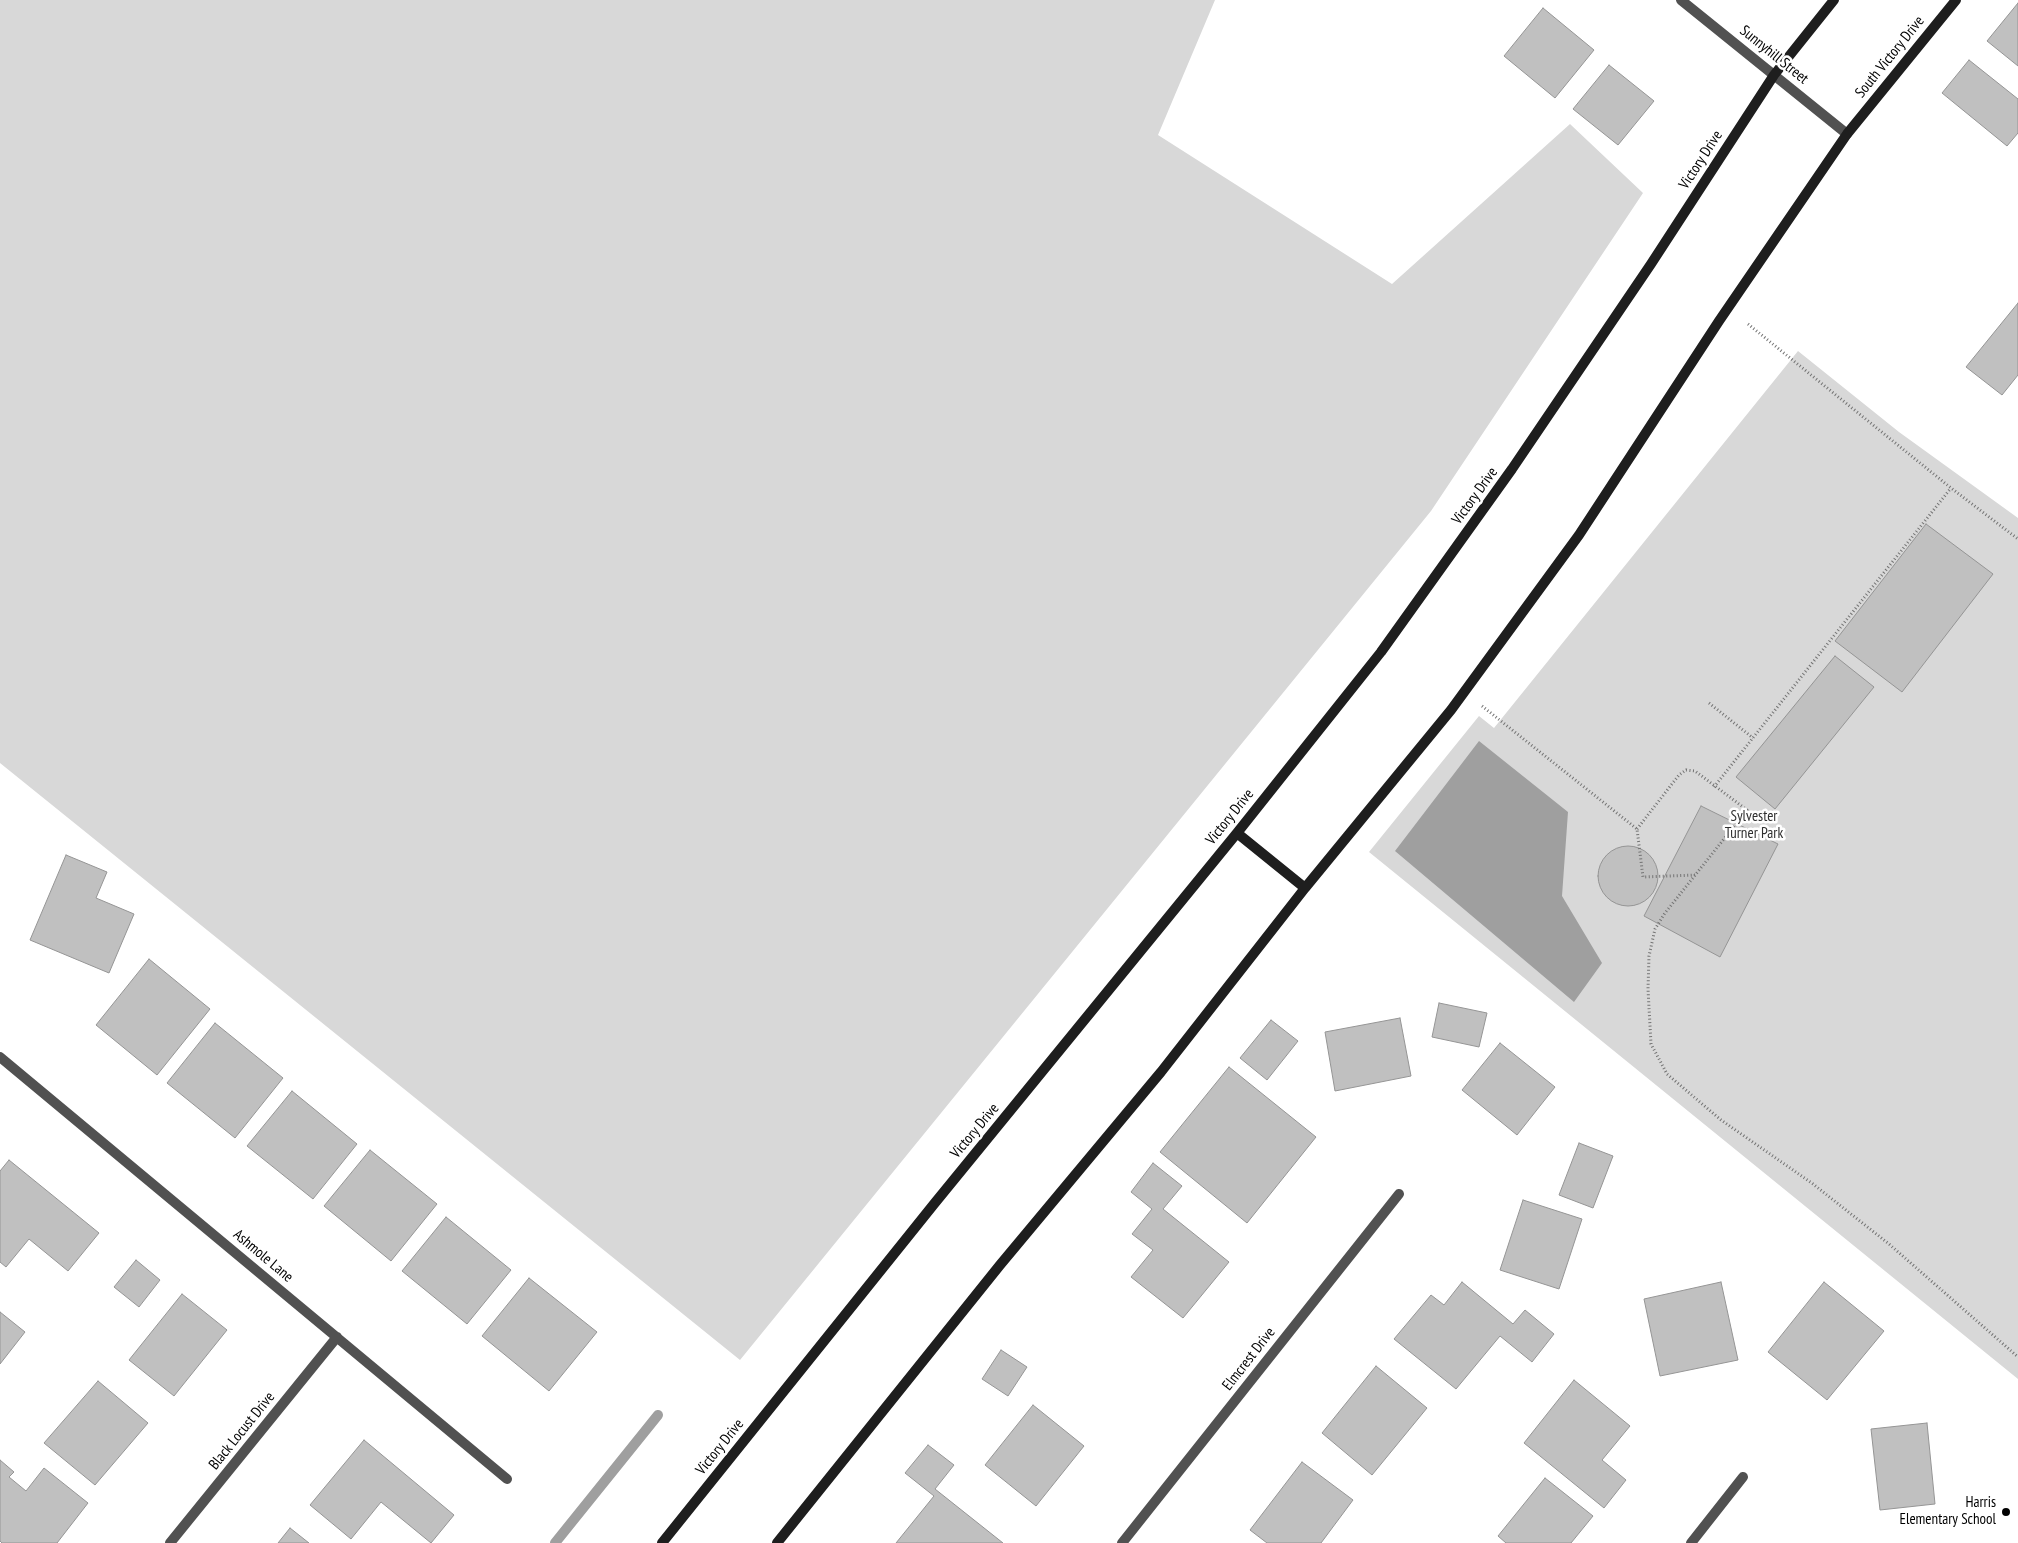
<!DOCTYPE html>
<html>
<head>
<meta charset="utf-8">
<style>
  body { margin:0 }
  canvas { display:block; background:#fff }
</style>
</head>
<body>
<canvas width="2018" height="1543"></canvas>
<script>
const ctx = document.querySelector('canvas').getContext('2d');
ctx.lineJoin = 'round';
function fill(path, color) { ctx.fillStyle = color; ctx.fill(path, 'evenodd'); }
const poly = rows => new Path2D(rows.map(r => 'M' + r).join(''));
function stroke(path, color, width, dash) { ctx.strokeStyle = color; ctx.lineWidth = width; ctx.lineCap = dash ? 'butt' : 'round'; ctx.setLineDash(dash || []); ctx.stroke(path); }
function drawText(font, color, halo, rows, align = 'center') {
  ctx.font = font + ' "PT Sans Narrow",sans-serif'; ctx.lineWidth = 5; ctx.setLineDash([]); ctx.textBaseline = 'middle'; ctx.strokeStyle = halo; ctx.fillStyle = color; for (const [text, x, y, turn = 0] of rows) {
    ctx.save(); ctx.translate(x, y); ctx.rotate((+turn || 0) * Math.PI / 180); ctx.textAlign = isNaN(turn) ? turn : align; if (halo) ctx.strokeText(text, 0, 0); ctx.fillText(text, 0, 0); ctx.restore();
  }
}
const green = poly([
  [0,0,1215,0,1158,135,1392,284,1570,124,1643,193,1431,511,740,1360,0,763],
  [1798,351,1899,432,2018,518,2018,1379,1369,852,1479,716,1494,728]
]);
const water = poly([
  [1479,741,1568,812,1562,896,1602,963,1574,1002,1395,851]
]);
const stream = poly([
  [555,1543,658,1415]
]);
const building = poly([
  [2018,3,2018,66,1987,41,2018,3],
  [1543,8,1594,50,1555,98,1504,56,1543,8],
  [1969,60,2018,99,2018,133,2007,146,1942,93,1969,60],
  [1609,65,1654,101,1618,145,1573,109,1609,65],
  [2018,303,2018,375,2002,395,1966,367,2018,303],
  [1926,524,1993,574,1902,692,1835,641,1926,524],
  [1835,656,1874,687,1775,809,1736,777,1835,656],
  [1701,806,1778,844,1720,957,1644,916,1701,806],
  '1598 876a30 30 0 1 1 60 0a30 30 0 1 1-60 0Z',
  [66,855,107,872,96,898,134,914,109,973,30,940,66,855],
  [149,959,210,1009,157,1075,96,1025,149,959],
  [1439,1003,1487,1013,1479,1047,1432,1037,1439,1003],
  [1400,1018,1411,1076,1335,1091,1325,1032,1400,1018],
  [1271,1020,1298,1041,1267,1080,1240,1058,1271,1020],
  [215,1023,283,1078,235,1138,167,1083,215,1023],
  [1500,1043,1555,1087,1517,1135,1462,1090,1500,1043],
  [1229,1067,1316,1137,1247,1223,1160,1152,1229,1067],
  [292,1091,357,1144,313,1199,247,1146,292,1091],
  [1579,1143,1613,1156,1593,1208,1559,1195,1579,1143],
  [370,1150,437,1204,391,1261,324,1206,370,1150],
  [9,1160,99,1233,68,1271,29,1239,6,1267,0,1262,0,1171,9,1160],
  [1153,1163,1182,1186,1163,1209,1229,1262,1183,1318,1131,1277,1153,1250,1132,1234,1152,1209,1131,1192,1153,1163],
  [1523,1200,1582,1219,1559,1289,1500,1270,1523,1200],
  [446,1217,511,1270,467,1324,402,1271,446,1217],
  [136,1260,160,1280,139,1307,114,1287,136,1260],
  [529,1278,597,1332,549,1391,482,1336,529,1278],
  [1462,1282,1513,1324,1525,1310,1554,1334,1532,1362,1500,1336,1456,1389,1394,1339,1431,1295,1444,1305,1462,1282],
  [1721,1282,1738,1360,1660,1376,1644,1299,1721,1282],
  [1824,1282,1884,1331,1827,1400,1768,1352,1824,1282],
  [182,1294,227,1330,174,1396,129,1360,182,1294],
  [0,1312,25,1332,0,1364,0,1312],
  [1001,1350,1027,1367,1008,1396,982,1379,1001,1350],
  [1376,1366,1427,1408,1372,1475,1322,1433,1376,1366],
  [1574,1380,1630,1426,1602,1460,1626,1480,1604,1508,1524,1443,1574,1380],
  [98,1381,148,1423,95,1485,44,1443,98,1381],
  [1033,1405,1084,1446,1036,1506,985,1465,1033,1405],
  [1927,1423,1935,1504,1880,1510,1871,1429,1927,1423],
  [364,1440,454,1515,431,1543,381,1502,351,1539,310,1505,364,1440],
  [928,1445,954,1465,935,1489,1003,1543,896,1543,934,1496,905,1473,928,1445],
  [0,1460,14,1472,9,1477,26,1491,44,1468,88,1503,57,1543,2,1543,0,1541,0,1460],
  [1302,1462,1353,1500,1321,1543,1267,1543,1250,1530,1302,1462],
  [1545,1478,1593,1516,1571,1543,1506,1543,1498,1536,1545,1478],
  [290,1528,309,1543,278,1543,290,1528]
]);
const path = poly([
  [1748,324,1951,488,2018,539],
  [1709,703,1753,738],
  [1482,706,1637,829,1643,877,1695,875],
  [1714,787,1951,488],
  [1637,829,1679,775,1686,770,1695,771,1747,810,1665,913,1655,929,1649,956,1648,989,1651,1044,1667,1074,1721,1120,1813,1184,1889,1244,2018,1357]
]);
const street = poly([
  [1681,0,1847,134],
  [0,1057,507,1479],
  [170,1543,337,1337],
  [1122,1543,1399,1194],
  [1691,1543,1743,1477]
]);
const secondary = poly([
  [1237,833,1305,888],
  [662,1543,934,1204,1237,833,1381,652,1512,469,1651,264,1774,75,1834,0],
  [777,1543,1000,1265,1161,1072,1305,888,1451,710,1579,535,1719,321,1847,134,1956,0]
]);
const markers = [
  [2006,1512,5,"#000"]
];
const streetNames = [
  ["Sunnyhill Street",1774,55,39],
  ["South Victory Drive",1890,57,-51],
  ["Victory Drive",1701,160,-57],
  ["Victory Drive",1475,496,-54],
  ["Victory Drive",1230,817,-51],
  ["Victory Drive",975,1131,-50],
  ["Ashmole Lane",263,1256,40],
  ["Elmcrest Drive",1249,1359,-52],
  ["Black Locust Drive",242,1431,-51],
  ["Victory Drive",720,1447,-51]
];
const parkNames = [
  ["Sylvester",1754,817],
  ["Turner Park",1754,834]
];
const poiNames = [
  ["Harris",1996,1503],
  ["Elementary School",1996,1520]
];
fill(green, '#d8d8d8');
fill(water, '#9f9f9f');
stroke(stream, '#9f9f9f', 10);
fill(building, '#c0c0c0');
stroke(building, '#959595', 1);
stroke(path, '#737373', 3, [1, 2.5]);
stroke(street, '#515151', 10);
stroke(secondary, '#1e1e1e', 10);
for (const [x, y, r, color] of markers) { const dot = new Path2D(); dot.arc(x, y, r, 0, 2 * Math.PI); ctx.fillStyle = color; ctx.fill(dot); stroke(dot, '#fff', 2); }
drawText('15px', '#000', '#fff', streetNames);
drawText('15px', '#2f2f2f', '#fff', parkNames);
drawText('15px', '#000', '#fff', poiNames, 'right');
</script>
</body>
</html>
